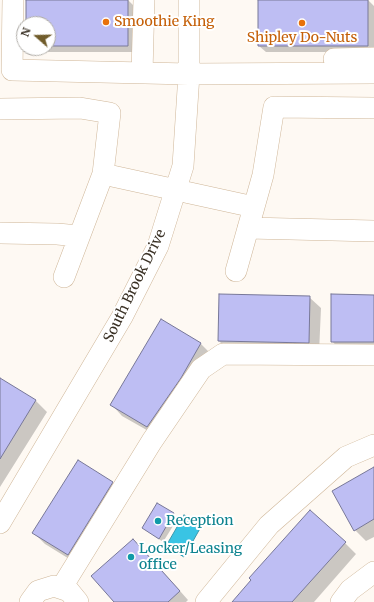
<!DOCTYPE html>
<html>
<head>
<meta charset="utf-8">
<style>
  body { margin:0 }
  #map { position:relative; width:374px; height:602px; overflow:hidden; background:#fef9f3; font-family:Merriweather,serif }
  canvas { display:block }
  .north { position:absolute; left:16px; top:16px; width:40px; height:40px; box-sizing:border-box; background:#fff; border:1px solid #b0ada8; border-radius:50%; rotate:290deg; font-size:11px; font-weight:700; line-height:16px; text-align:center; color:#3a3125 }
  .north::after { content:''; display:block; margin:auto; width:14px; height:18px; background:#705c2b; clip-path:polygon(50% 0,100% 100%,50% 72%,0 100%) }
</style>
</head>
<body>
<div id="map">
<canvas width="374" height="602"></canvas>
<div class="north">N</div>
</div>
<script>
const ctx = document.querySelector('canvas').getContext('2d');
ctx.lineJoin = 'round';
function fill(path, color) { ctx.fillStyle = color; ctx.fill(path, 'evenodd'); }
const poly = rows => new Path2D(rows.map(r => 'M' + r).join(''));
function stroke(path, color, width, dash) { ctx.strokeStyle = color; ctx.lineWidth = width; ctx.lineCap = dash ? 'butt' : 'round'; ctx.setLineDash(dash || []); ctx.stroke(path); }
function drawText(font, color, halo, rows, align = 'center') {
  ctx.font = font + ' Merriweather,serif'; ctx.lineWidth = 4; ctx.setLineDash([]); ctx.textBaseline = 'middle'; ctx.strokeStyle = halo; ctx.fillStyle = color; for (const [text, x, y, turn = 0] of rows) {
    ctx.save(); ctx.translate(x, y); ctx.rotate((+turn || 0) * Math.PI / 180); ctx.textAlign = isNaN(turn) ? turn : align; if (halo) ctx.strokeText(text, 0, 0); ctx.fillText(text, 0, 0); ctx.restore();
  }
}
const water = poly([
  [184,515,202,525,184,557,166,546,184,515]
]);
const shadow = poly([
  [27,0,128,0,134,6,134,52,34,52,29,48,48,48,48,24,27,24],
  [368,0,374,6,374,52,266,52,259,46],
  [374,296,374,353,343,353,332,341],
  [309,297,321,308,319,353,230,352,219,341],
  [162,320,201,344,212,355,159,437,122,416,111,404],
  [0,379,36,401,47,412,0,487],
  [374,469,374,537,366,541,355,530],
  [112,482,123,493,79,565,45,544,34,533],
  [173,514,178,518,163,542,143,528],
  [345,543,356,554,314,602,233,602],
  [142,548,188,600,186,602,116,602]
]);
const building = poly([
  [26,0,128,0,128,46,48,46,48,24,26,24,26,0],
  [258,0,368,0,368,46,258,46,258,0],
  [219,294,310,296,309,343,218,341,219,294],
  [331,294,374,295,374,342,331,342,331,294],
  [161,319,201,343,181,378,147,427,110,405,161,319],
  [0,378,36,400,0,459,0,378],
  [78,460,113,482,68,555,32,533,78,460],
  [374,467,374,519,354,531,332,491,374,467],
  [157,503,174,513,159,539,142,528,157,503],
  [310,510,346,542,292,602,232,602,251,580,249,578,310,510],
  [133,539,180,591,168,602,114,602,91,576,133,539]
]);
const minor = poly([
  [13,0,12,70,189,74,374,73],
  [334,59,374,58],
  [142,73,144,0],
  [0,109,80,108,110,113,103,174,64,277],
  [103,174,254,207],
  [248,228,374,231],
  [0,233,57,234,79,236],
  [236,271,263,175,274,107,374,108],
  [0,523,122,317,158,246,183,166,189,74,189,0],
  [62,587,152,441,201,369,223,354,374,355],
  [30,602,38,591,54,586,69,591,78,602],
  [206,602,269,525,346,457,374,445],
  [341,602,350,590,374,572]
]);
const markers = [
  [106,22,4,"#e8710a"],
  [302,23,4,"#e8710a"],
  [158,521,4,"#0f9aa8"],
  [131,557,4,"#0f9aa8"]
];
const foodNames = [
  ["Smoothie King",114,22],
  ["Shipley Do-Nuts",302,38,"center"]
];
const streetNames = [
  ["South Brook Drive",135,286,-64]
];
const cultureNames = [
  ["Reception",166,521],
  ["Locker/Leasing",139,549],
  ["office",139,565]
];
fill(water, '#39c4e4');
stroke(water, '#3998ab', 1);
fill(shadow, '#0003');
fill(building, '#bebef3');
stroke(building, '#787898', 1);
stroke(minor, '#cfb698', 22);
stroke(minor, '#fff', 21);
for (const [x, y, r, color] of markers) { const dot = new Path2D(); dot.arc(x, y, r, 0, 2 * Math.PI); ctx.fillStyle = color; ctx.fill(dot); stroke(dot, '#fff', 1.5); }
drawText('14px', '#c56008', '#fff', foodNames, 'left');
drawText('14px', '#3a3125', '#fff', streetNames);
drawText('14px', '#0d838f', '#fff', cultureNames, 'left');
</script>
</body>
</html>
